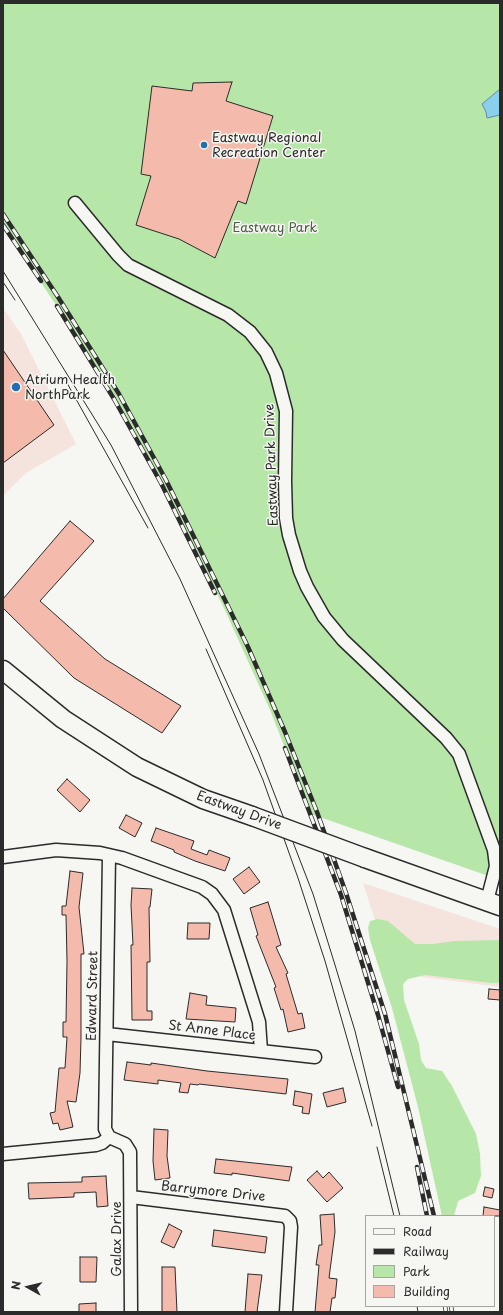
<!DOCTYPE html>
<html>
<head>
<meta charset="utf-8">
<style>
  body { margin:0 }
  #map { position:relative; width:503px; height:1315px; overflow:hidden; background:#f6f6f2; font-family:"Playpen Sans",sans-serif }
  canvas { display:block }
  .frame { position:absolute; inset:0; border:4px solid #2b2b2b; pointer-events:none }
  .legend { position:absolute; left:365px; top:1215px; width:130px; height:92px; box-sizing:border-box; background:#f6f6f2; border:1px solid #a5a5a2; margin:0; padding:5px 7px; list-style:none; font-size:12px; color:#2b2b2b }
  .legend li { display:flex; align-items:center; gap:8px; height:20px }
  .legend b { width:20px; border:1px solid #a5a5a2 }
  .north { position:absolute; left:8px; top:1267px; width:40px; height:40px; -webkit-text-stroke:3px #f6f6f2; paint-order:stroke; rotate:278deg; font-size:11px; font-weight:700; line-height:16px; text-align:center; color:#2b2b2b }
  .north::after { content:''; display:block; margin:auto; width:14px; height:18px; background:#2b2b2b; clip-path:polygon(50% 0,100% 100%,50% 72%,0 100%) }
</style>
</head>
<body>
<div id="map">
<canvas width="503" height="1315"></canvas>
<div class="frame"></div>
<ul class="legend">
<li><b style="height:5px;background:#f6f6f2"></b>Road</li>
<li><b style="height:5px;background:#2b2b2b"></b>Railway</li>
<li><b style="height:11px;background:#b6e7a8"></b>Park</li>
<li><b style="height:11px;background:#f4baac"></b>Building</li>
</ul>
<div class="north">N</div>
</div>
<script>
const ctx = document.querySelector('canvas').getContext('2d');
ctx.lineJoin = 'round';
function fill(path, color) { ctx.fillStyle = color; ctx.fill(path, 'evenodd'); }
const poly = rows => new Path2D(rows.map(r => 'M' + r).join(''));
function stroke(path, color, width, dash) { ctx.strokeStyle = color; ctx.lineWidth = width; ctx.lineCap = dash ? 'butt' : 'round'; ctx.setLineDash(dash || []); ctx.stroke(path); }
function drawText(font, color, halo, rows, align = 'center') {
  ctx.font = font + ' "Playpen Sans",sans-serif'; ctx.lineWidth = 3; ctx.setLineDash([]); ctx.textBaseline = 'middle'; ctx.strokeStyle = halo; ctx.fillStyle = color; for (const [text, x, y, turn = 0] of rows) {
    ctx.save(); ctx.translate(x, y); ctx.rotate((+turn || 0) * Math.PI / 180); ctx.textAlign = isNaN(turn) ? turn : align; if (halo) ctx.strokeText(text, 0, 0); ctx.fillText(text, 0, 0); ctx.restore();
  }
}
const built = poly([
  [3,308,21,334,76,444,26,473,3,496],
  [363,883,500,929,500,987,392,973]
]);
const green = poly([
  [3,3,500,3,500,880,311,814,270,710,224,608,174,508,120,410,77,337,3,225],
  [378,919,388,921,415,944,433,944,454,941,500,940,500,980,498,983,491,983,425,975,408,979,403,984,404,1000,419,1044,421,1060,426,1068,442,1071,452,1086,476,1134,480,1154,481,1176,475,1193,458,1201,454,1216,442,1216,418,1107,392,1008,370,940,368,928,370,921]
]);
const water = poly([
  [500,89,500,115,487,118,486,112,482,104,500,89]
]);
const building = poly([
  [232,82,226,101,273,116,246,204,238,201,215,258,179,239,136,225,151,176,141,174,152,86,192,91,193,83,232,82],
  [3,350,54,425,3,463,3,350],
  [70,521,94,541,40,601,105,659,181,706,162,733,74,678,3,608,3,599,70,521],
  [67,779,90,800,80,812,57,790,67,779],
  [126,815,142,823,135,837,119,828,126,815],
  [156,828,194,841,191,849,207,855,209,850,230,858,225,871,195,861,174,852,174,850,151,841,156,828],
  [249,867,260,882,244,894,233,879,249,867],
  [70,871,83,873,79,907,84,954,81,954,81,1038,80,1073,76,1102,67,1101,73,1127,60,1130,58,1123,53,1124,50,1113,55,1112,59,1068,65,1068,67,1037,63,1037,63,1022,66,1022,67,961,66,915,62,915,62,906,66,906,70,871],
  [132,888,152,889,150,907,149,907,150,962,147,962,147,1011,152,1011,152,1020,132,1020,131,945,133,945,131,905,132,888],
  [268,902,281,945,276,947,288,973,286,974,298,1014,302,1013,305,1028,288,1032,283,1009,281,1010,274,988,276,987,256,936,258,935,250,908,268,902],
  [188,923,210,923,209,939,187,939,188,923],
  [489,989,500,990,500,1000,488,999,489,989],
  [190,993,207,996,206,1005,236,1008,235,1022,186,1019,190,993],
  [127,1062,151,1065,151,1063,207,1071,288,1079,286,1094,199,1084,198,1085,190,1084,188,1093,179,1092,181,1083,158,1080,158,1084,124,1080,127,1062],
  [343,1088,346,1102,327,1107,323,1093,343,1088],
  [295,1091,312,1094,309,1114,302,1113,303,1107,293,1105,295,1091],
  [154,1129,168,1130,167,1156,170,1178,155,1180,153,1161,154,1129],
  [216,1159,292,1167,289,1181,232,1173,232,1175,214,1173,216,1159],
  [317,1171,323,1178,329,1172,343,1188,327,1202,307,1180,317,1171],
  [106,1176,108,1206,97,1207,96,1192,74,1193,74,1197,29,1199,28,1183,82,1182,82,1177,106,1176],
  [485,1187,494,1189,492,1198,483,1196,485,1187],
  [484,1207,500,1210,500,1216,483,1216,484,1207],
  [334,1214,335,1232,329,1278,337,1279,335,1298,332,1298,330,1312,315,1312,319,1265,316,1265,319,1245,322,1245,320,1215,334,1214],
  [169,1224,182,1231,174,1248,161,1242,169,1224],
  [214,1230,267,1237,265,1253,212,1246,214,1230],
  [80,1257,97,1257,96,1282,80,1282,80,1257],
  [162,1267,175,1267,177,1312,162,1312,162,1267],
  [248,1274,262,1275,257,1312,245,1312,248,1274],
  [96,1303,96,1312,79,1312,79,1304,96,1303]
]);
const street = poly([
  [75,203,118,255,128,265,228,315,250,332,266,352,276,373,286,411,285,481,286,518,289,535,300,571,307,587,324,617,343,640,446,738,459,754,494,850,496,866,487,901],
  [109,855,105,1129,109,1137,125,1144,130,1152,131,1312],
  [3,857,56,850,100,853,122,858,202,887,212,894,224,910,259,1022,261,1051],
  [107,1034,315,1057],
  [3,1154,96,1145,102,1143,109,1137],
  [131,1197,285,1216,290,1221,291,1227,286,1312]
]);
const secondary = poly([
  [3,670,63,719,137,767,203,799,252,816],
  [365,858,500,906]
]);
const tram = poly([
  [3,271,111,445,180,579,259,754,313,894,335,965,355,1031,400,1216],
  [3,282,15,300],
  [67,383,148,528],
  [206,649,263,780,298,878,325,961,372,1126],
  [377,1147,394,1216],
  [417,1306,418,1312]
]);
const rail = poly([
  [3,214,58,297,119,394,166,480,248,647,285,732,317,812,346,893,385,1014,434,1216],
  [3,225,41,281],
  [57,306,114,399,161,483,215,593],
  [285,748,341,895,378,1015,398,1087],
  [417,1167,427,1216],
  [445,1306,446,1312],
  [451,1306,452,1312]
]);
const secondaryBridge = poly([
  [252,816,365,858]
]);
const markers = [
  [204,145,4,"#1f6fb2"],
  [16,387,5,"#1f6fb2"]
];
const poiNames = [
  ["Eastway Regional",212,138],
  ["Recreation Center",212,153],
  ["Atrium Health",25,380],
  ["NorthPark",25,395]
];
const parkNames = [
  ["Eastway Park",275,228]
];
const streetNames = [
  ["Eastway Park Drive",272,465,-92],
  ["Eastway Drive",239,811,20],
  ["Edward Street",93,996,-89],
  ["St Anne Place",212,1031,7],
  ["Barrymore Drive",213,1192,6],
  ["Galax Drive",117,1239,-90]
];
fill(built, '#f5e4dd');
fill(green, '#b6e7a8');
fill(water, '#8acfeb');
stroke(water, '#648d9e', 1);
fill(building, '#f4baac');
stroke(building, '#2b2b2b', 1);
stroke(street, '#2b2b2b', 15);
stroke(secondary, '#2b2b2b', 21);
stroke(street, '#f6f6f2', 12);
stroke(secondary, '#f6f6f2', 18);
stroke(tram, '#2b2b2b', 1);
stroke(rail, '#2b2b2b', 4.5);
stroke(rail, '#f6f6f2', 3, [9]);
stroke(secondaryBridge, '#2b2b2b', 21, []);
stroke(secondaryBridge, '#f6f6f2', 18);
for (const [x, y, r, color] of markers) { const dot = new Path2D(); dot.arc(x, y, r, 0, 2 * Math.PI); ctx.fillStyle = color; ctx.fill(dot); stroke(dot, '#f6f6f2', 1.5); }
drawText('13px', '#2b2b2b', '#f6f6f2', poiNames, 'left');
drawText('13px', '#4e5a4a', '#f6f6f2', parkNames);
drawText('13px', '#2b2b2b', '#f6f6f2', streetNames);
</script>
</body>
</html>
